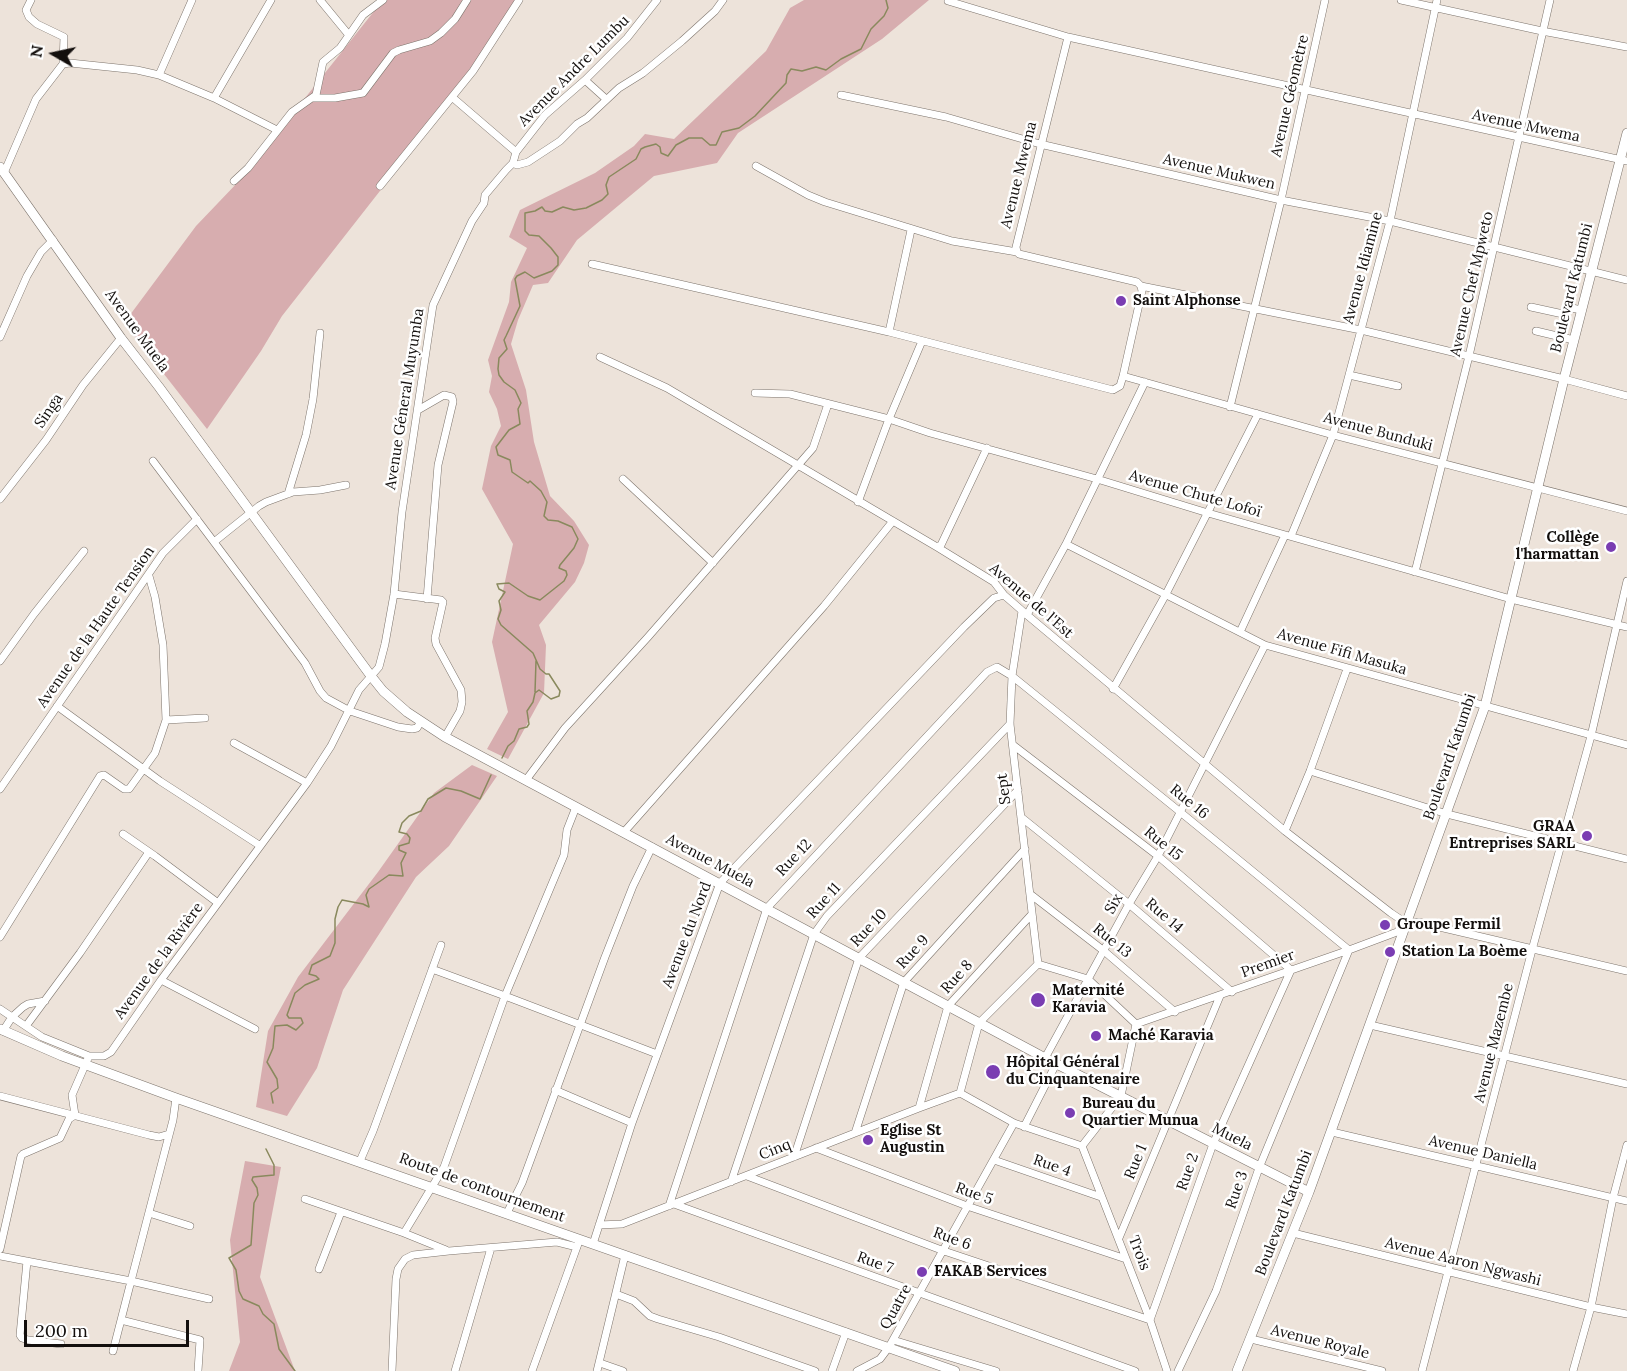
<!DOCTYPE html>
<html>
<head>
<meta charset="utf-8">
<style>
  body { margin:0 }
  #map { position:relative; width:1627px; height:1371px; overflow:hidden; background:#ede3da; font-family:Lora,serif }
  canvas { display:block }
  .north { position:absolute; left:24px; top:24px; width:60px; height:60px; -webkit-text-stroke:4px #fff; paint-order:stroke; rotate:279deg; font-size:16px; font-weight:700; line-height:24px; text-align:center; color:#130f0d }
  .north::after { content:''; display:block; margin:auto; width:21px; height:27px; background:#130f0d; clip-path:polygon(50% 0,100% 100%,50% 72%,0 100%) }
  .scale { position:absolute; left:24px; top:1320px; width:165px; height:27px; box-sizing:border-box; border:3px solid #130f0d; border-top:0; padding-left:8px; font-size:18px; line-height:21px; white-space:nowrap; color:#130f0d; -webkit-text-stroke:4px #fff; paint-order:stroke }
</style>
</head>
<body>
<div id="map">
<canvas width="1627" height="1371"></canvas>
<div class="north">N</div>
<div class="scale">200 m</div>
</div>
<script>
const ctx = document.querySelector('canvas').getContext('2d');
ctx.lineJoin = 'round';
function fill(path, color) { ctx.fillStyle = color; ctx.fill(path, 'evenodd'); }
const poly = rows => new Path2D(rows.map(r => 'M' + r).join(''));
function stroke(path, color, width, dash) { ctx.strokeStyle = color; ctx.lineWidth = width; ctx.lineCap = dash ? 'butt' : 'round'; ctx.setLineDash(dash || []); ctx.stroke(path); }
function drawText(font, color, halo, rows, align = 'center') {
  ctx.font = font + ' Lora,serif'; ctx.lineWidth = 5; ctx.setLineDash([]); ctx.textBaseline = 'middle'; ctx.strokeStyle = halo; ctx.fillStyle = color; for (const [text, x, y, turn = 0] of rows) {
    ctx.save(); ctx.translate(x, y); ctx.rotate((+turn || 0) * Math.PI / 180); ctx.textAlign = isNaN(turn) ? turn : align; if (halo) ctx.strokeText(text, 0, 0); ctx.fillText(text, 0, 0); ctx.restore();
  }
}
const green = poly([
  [383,0,520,0,470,76,282,316,261,351,207,429,124,323,196,226,239,181],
  [804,0,929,0,882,39,738,133,717,163,654,176,577,240,548,283,533,285,518,320,511,344,526,390,534,442,550,496,574,521,589,545,584,563,575,582,539,625,546,645,544,693,508,759,487,749,508,712,492,642,513,544,482,489,491,446,501,426,497,409,489,392,492,376,488,360,509,302,511,282,527,248,509,237,520,210,595,173,634,146,645,134,674,139,766,51,790,8],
  [472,765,497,776,449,846,416,877,343,990,317,1068,287,1116,256,1107,268,1031,298,977,378,872,434,793],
  [245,1161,281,1167,260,1277,295,1371,229,1371,240,1342,230,1240]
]);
const stream = poly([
  [535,692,536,661],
  [502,758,508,746,514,741,519,729,527,727,529,724,527,711,533,702,535,693,539,690,551,699,559,696,560,691,549,674,546,674,540,669,533,653,501,625,498,619,501,610,499,601,505,592,499,589,497,584,509,583,528,596,540,600,564,581,567,575,566,571,559,568,560,565,574,548,578,539,572,527,558,521,548,520,544,516,547,502,541,491,530,481,528,483,512,472,510,460,498,455,496,447,509,430,520,424,518,409,521,403,515,390,504,382,499,375,498,369,499,358,507,349,504,340,506,336,520,306,515,279,517,276,525,272,534,278,552,271,558,265,558,257,551,248,539,236,529,235,525,231,525,213,535,211,542,207,545,211,552,212,563,207,574,210,586,208,602,200,608,194,606,185,609,177,636,159,641,149,645,147,656,144,660,147,661,153,668,156,676,145,689,138,702,138,710,145,716,145,722,132,739,128,755,116,786,83,787,75,791,69,802,71,816,67,826,70,841,59,861,49,871,29,884,16,888,8,886,0],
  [273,1103,271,1093,278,1088,277,1079,267,1062,273,1048,275,1026,287,1025,296,1030,303,1023,301,1018,289,1018,287,1015,295,993,305,985,319,979,316,976,309,974,312,965,330,956,335,943,335,919,338,907,342,900,363,904,369,907,366,895,369,889,389,875,403,876,401,863,406,853,399,850,399,846,409,843,410,838,407,834,399,832,402,823,409,816,421,811,428,799,446,788,461,791,480,799,491,775],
  [266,1149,274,1165,274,1175,253,1177,252,1180,257,1188,258,1195,254,1203,251,1245,229,1258,236,1270,239,1291,243,1299,259,1306,263,1314,274,1324,279,1349,295,1371]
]);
const street = poly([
  [31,0,26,10,29,17,37,24,64,37,63,64],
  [320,0,348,34],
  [1401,0,1542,31,1627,47],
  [948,1,1068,37,1627,161],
  [159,75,192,0],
  [585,80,606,99],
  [841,95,946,117,1040,144,1281,200,1390,221,1627,280],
  [452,97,516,152],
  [214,98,271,0],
  [313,98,335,98,363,93,393,53,399,50,430,41,441,33,455,19,467,0],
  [513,163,516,152,545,115,585,80,627,38,657,0],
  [756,166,808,195,825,202,952,241,1017,252,1019,254,1137,282,1141,286,1361,330,1564,379,1627,396],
  [4,173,36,99,63,64,70,63,137,70,159,75,214,98,277,130],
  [234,181,248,168,292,112,316,95,323,62,340,48,363,15,383,0],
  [380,186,473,71,519,0],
  [1017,252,1016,247,1068,37],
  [592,264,889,332,1113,390,1120,386,1123,376,1142,291,1141,286],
  [1531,307,1563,314,1572,308,1581,310],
  [1536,331,1574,340],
  [889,332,911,230],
  [0,337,27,276,41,252,53,240],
  [600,357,667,388,937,547,994,582,1004,595,1027,615,1285,831,1391,913,1406,923],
  [1349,375,1398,386],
  [1123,376,1333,435,1627,511],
  [755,393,790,394,889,419,930,433,1097,479,1208,513,1511,599,1627,627],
  [1230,407,1281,200,1325,0],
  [418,410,444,395,452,397,453,402,438,465,427,599],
  [153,461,305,663,320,691,326,698,350,711,398,727,412,729,417,728,420,723],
  [623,479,713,563],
  [288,494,306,435,313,399,320,333],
  [0,499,46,440,83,385,121,338],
  [858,502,889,419,922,341],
  [1291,536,1333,435,1390,221,1437,0],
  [214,542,259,506,266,502,293,492,320,490,346,485],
  [1066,544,1265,645,1627,745],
  [937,547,941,545,987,448],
  [1415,572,1469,356,1550,0],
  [394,594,441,600,443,602,435,638,436,644,461,690,462,702,460,711,445,737],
  [1022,611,1012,676,1010,724,1038,964],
  [1027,615,1066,544,1145,382],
  [1240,632,1285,535],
  [0,661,34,614,84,551],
  [1113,689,1166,594,1258,414],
  [57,706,160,781,259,845],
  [166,720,205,718],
  [234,743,307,783],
  [1310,771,1447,814,1627,859],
  [526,780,565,728,648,637,813,448,828,404],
  [0,789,163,553,197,519],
  [576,807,567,830,564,855,505,996,657,1054],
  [1021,817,1129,904,1232,992],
  [1285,831,1310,771,1347,669],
  [624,832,824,606,893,521],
  [123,834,155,856,218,903],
  [1030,894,1104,951,1175,1012],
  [1406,923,1418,922,1627,971],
  [0,937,100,776,104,775,124,789,129,789,155,753,166,720,163,645,155,597,149,576],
  [1038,964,1088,979,1136,1024,1121,1096,1082,1146,1014,1123,960,1093,979,1023,1038,964],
  [161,980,255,1029],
  [0,1009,42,1037,89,1056],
  [1136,1024,1349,950,1397,932,1405,924],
  [1370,1025,1627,1084],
  [26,1026,80,953,149,852],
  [3,1031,12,1017,23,1007,28,1004,45,1001],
  [1045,1058,1129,904,1158,856,1265,645],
  [555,1090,632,1123],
  [0,1096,149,1135,159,1137,169,1134],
  [919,1108,948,1006,1032,914],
  [1024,1127,1056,1064],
  [1332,1132,1627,1201],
  [855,1133,904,982,1025,849],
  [1082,1146,1150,1320,1167,1371],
  [816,1148,967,1206,1126,1259],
  [794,1157,859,958,1018,790],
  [994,1160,1101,1197],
  [360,1161,373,1131,441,945],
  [747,1176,944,1251,1150,1320,1213,1144,1291,970,1158,856,1013,745],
  [731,1182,814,934,827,916,1010,724],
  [305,1199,404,1233,446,1250],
  [674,1204,1135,1371],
  [669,1206,767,908,987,672,997,667,1012,676,1179,811,1349,950,1259,1168,1216,1291,1178,1371],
  [149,1213,190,1226],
  [507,1213,522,1183,605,957,633,886,652,847],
  [599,1225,622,1224,919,1108,960,1093],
  [404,1233,444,1167,505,996,432,969],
  [1293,1233,1591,1307,1627,1314],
  [1119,1238,1220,996],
  [593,1244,632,1123,720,883,964,627,994,598,1004,595],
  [0,1249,21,1156,23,1154,60,1138,69,1119,75,1115,72,1095,89,1056,104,1056,111,1052,161,980,307,783,331,746,359,690,379,667,385,644,394,594,402,512,433,305,472,221,484,203,485,195,506,170,513,163,517,165,528,162,560,141,577,124,587,118,619,88,643,73,682,41,715,11,723,0],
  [0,1256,131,1281,173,1120,176,1098],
  [27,1261,20,1335,22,1338,28,1340,61,1344],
  [319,1269,341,1212],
  [616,1294,634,1301,650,1316,658,1319,719,1337,815,1371],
  [121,1320,200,1340,198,1371],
  [1251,1339,1382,1371],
  [893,1340,996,1371],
  [113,1351,131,1281,209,1299],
  [600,1363,623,1371],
  [392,1371,396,1279,398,1269,405,1259,413,1255,449,1251,557,1242,577,1247],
  [455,1371,491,1248],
  [532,1371,578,1244],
  [597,1371,625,1255],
  [832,1371,846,1332],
  [857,1371,880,1359,889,1347,1014,1123],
  [1422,1371,1532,950,1591,736,1627,581],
  [1573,1371,1591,1307,1613,1198,1627,1145]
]);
const secondary = poly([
  [0,167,121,338,159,387,371,676,383,691,407,712,445,737,1045,1058,1309,1192],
  [0,1029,62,1056,176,1098,955,1371],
  [1237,1371,1309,1192,1485,706,1564,379,1627,133]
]);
const markers = [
  [1121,301,6,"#7a3db2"],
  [1611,547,6,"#7a3db2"],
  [1587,836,6,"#7a3db2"],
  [1385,925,6,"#7a3db2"],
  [1390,952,6,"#7a3db2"],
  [1038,1000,8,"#7a3db2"],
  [1096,1036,6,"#7a3db2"],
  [993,1072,8,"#7a3db2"],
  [1070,1113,6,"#7a3db2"],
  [868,1140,6,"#7a3db2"],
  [922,1272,6,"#7a3db2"]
];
const streetNames = [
  ["Avenue Andre Lumbu",574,71,-45],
  ["Avenue Géomètre",1290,96,-77],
  ["Avenue Mwema",1526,126,12],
  ["Avenue Mukwen",1219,172,13],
  ["Avenue Mwema",1019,175,-76],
  ["Avenue Idiamine",1363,268,-75],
  ["Avenue Chef Mpweto",1472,284,-77],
  ["Boulevard Katumbi",1572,288,-76],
  ["Avenue Muela",137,331,54],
  ["Avenue Géneral Muyumba",405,399,-81],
  ["Singa",49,411,-56],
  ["Avenue Bunduki",1378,432,15],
  ["Avenue Chute Lofoï",1195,494,16],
  ["Avenue de l'Est",1031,601,41],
  ["Avenue de la Haute Tension",96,627,-55],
  ["Avenue Fifi Masuka",1342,652,16],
  ["Boulevard Katumbi",1450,757,-71],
  ["Sept",1004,789,-97],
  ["Rue 16",1189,802,39],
  ["Rue 15",1163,844,39],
  ["Rue 12",794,858,-47],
  ["Avenue Muela",710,861,28],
  ["Rue 11",824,901,-48],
  ["Six",1114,904,-61],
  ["Rue 14",1164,916,41],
  ["Rue 10",869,928,-47],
  ["Avenue du Nord",687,935,-69],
  ["Rue 13",1112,941,39],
  ["Rue 9",913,952,-48],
  ["Avenue de la Rivière",159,961,-54],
  ["Premier",1268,964,-20],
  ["Rue 8",957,977,-48],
  ["Avenue Mazembe",1494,1043,-76],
  ["Muela",1232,1137,27],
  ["Cinq",775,1150,-22],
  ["Avenue Daniella",1483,1153,13],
  ["Rue 1",1136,1162,-68],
  ["Rue 4",1052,1166,19],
  ["Rue 2",1188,1172,-71],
  ["Route de contournement",482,1188,20],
  ["Rue 3",1237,1190,-71],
  ["Rue 5",974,1194,20],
  ["Boulevard Katumbi",1284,1213,-69],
  ["Rue 6",952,1239,20],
  ["Trois",1139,1253,69],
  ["Avenue Aaron Ngwashi",1463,1262,14],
  ["Rue 7",875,1263,20],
  ["Quatre",896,1307,-61],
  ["Avenue Royale",1320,1342,14]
];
const poiNames = [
  ["Saint Alphonse",1133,301],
  ["Collège",1599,538,"right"],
  ["l'harmattan",1599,555,"right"],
  ["GRAA",1575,827,"right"],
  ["Entreprises SARL",1575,844,"right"],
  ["Groupe Fermil",1397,925],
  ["Station La Boème",1402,952],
  ["Maternité",1052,991],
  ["Karavia",1052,1008],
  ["Maché Karavia",1108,1036],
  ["Hôpital Général",1006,1063],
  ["du Cinquantenaire",1006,1080],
  ["Bureau du",1082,1104],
  ["Quartier Munua",1082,1121],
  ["Eglise St",880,1131],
  ["Augustin",880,1148],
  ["FAKAB Services",934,1272]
];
fill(green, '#d7adaf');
stroke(stream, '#89895d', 1.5);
stroke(street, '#7d746c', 8);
stroke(secondary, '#7d746c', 10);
stroke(street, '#fff', 7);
stroke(secondary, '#fff', 9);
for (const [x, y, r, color] of markers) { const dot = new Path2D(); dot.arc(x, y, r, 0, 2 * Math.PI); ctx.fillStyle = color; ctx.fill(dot); stroke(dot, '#fff', 2); }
drawText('15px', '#130f0d', '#fff', streetNames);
drawText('bold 15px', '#130f0d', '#fff', poiNames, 'left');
</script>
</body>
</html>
